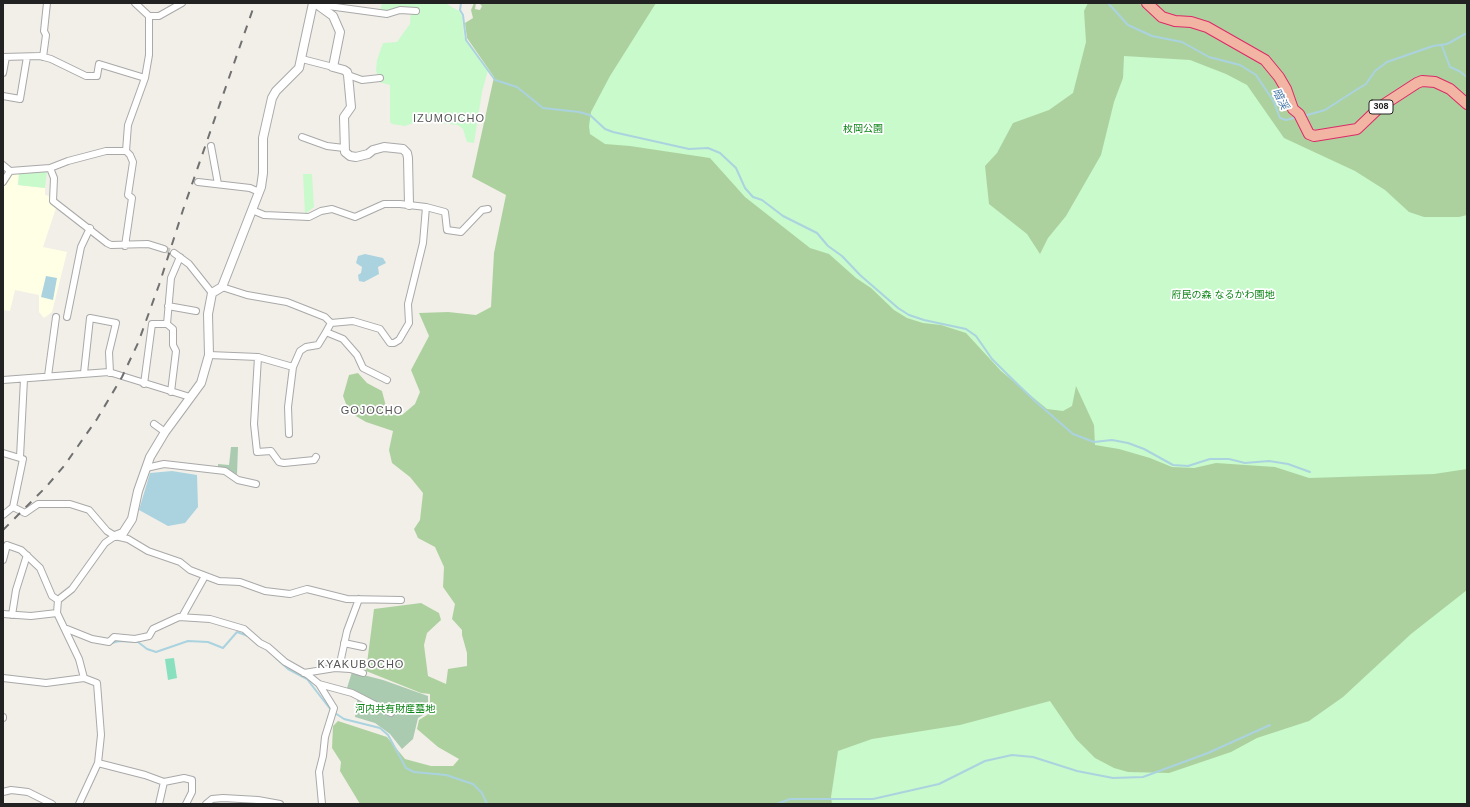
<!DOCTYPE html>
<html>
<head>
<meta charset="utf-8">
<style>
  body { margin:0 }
  #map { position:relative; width:1470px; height:807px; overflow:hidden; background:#f2efe9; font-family:Arial,sans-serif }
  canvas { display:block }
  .frame { position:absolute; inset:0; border:4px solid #222; pointer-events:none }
</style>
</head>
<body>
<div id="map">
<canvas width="1470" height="807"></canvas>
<div class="frame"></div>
</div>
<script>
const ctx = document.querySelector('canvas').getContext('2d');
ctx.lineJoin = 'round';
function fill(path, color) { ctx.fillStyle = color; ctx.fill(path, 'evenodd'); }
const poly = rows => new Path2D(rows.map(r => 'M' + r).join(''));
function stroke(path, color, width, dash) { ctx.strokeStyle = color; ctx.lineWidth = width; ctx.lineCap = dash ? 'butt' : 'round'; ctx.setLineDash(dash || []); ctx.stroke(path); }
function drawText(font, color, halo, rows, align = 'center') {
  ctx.font = font + ' Arial,"Noto Sans JP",sans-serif'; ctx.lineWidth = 3.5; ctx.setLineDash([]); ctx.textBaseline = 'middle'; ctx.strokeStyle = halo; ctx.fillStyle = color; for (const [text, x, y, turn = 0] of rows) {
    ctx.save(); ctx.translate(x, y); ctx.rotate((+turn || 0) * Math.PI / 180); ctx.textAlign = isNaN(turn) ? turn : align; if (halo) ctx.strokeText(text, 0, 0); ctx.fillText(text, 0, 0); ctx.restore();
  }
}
const education = poly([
  [19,173,18,185,45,188,45,195,49,196,50,202,56,208,43,247,67,252,52,312,44,318,39,312,39,295,15,290,10,311,3,310,3,186,8,176]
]);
const forest = poly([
  [474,3,476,3,475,9,480,10,482,6,479,3,1467,3,1467,804,360,804,340,771,341,762,332,748,333,726,338,721,387,737,405,759,431,766,453,766,459,759,438,747,417,729,419,720,430,713,430,694,421,693,366,671,374,609,421,603,439,613,441,620,427,633,424,645,428,676,446,684,448,669,467,666,467,653,462,635,462,630,452,619,455,604,443,587,444,567,435,547,418,538,414,529,420,520,423,493,410,477,392,463,389,450,393,431,366,422,349,412,343,396,349,375,358,373,367,383,382,391,388,414,402,415,415,404,420,392,411,370,429,336,419,313,448,312,476,315,491,307,494,253,506,195,472,177,494,77,467,38,465,23,473,18,471,10]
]);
const cemetery = poly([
  [231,447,238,447,237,475,228,470,218,469,218,464,229,465],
  [352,672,383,680,428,696,428,712,418,718,413,739,402,749,390,734,375,723,355,717,358,694,347,688]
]);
const park = poly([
  [382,3,445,3,459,11,462,16,464,37,488,70,482,92,474,143,467,142,463,129,458,125,440,123,434,119,416,119,413,123,405,126,392,124,390,122,390,85,379,82,376,70,377,60,383,43,397,42,407,28,410,24,411,9,385,13,380,11],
  [656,3,1088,3,1084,11,1086,42,1073,93,1049,110,1013,123,997,153,985,166,989,204,1027,234,1040,254,1048,238,1066,216,1101,155,1114,102,1123,78,1124,56,1190,60,1226,74,1247,85,1284,138,1355,171,1385,190,1409,212,1424,217,1459,217,1467,215,1467,469,1434,474,1309,478,1275,467,1216,463,1194,468,1172,467,1150,458,1119,449,1095,445,1094,425,1076,386,1072,406,1063,411,1047,409,1001,371,966,333,941,325,923,323,907,318,894,310,871,288,856,278,829,254,810,248,745,197,710,158,630,146,605,144,590,134,589,126,591,112,610,76],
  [47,171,45,188,18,185,19,173],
  [303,174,312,174,314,207,305,214],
  [1467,590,1467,804,832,804,831,797,838,751,872,739,960,725,1050,701,1076,739,1095,758,1114,768,1128,772,1169,773,1231,752,1257,738,1309,721,1343,697,1411,634]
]);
const pitch = poly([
  [174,658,177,678,168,680,165,659]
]);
const water = poly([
  [365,254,383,258,386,263,378,267,379,274,364,282,359,281,358,275,361,273,362,267,356,263,358,256],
  [46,276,57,278,53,300,41,297],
  [172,471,197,475,198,507,185,523,168,526,139,510,150,473]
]);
const stream = poly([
  [461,3,460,10,463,15,466,40,495,80,517,87,543,108,579,112,590,115,605,129,613,132,689,149,708,148,720,153,736,168,745,188,753,197,762,200,783,216,817,233,828,246,842,256,860,275,898,308,909,315,924,320,966,329,976,336,992,359,1007,374,1035,401,1073,434,1094,442,1112,440,1128,443,1144,449,1173,465,1188,466,1210,459,1229,459,1245,463,1269,461,1288,464,1310,472],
  [1108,3,1128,25,1152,36,1182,42,1209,57,1240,65,1256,75,1274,102,1280,118,1286,120,1298,117],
  [1442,46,1450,67,1459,71,1467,77],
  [1304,116,1325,110,1356,90,1366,84,1375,71,1387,62,1433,46,1447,44,1467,33],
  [112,643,119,641,138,642,147,649,156,652,188,641,208,642,223,648,237,632,248,636],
  [276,658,288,669,307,679,331,710],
  [335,713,344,719,380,728,388,735,406,768,414,772,446,775,473,784,482,793,487,804],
  [777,804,790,799,873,799,939,784,985,761,1012,755,1033,757,1077,771,1113,778,1143,777,1208,753,1270,725]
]);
const minorTunnel = poly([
  [164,249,174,253]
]);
const minor = poly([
  [321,5,387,14,400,10,416,11],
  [149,16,159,16,182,3],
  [3,57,40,56,51,59,86,76,97,76,99,64,145,78],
  [43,57,46,35,44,31,47,3],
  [302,59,333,67],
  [3,73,6,57],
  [348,75,362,80,380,78],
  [3,96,20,99,27,57],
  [302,137,327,146,344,148],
  [211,146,218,184],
  [126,151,128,125,145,78,149,55,149,16,135,3],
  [3,165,10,171,50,168,68,161,106,151,126,151,130,155,133,162,128,195,132,198,125,246],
  [50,168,54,178,53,201,107,243,111,245,148,244,164,249],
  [3,182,10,171],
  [198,182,250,188,259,192],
  [252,210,264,215,309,217,321,211,332,209,355,217,384,204,400,204,426,207,445,212,447,230,461,232,482,210,488,209],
  [174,253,189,264,212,293],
  [222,287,247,295,287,302,325,317,331,323],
  [168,306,196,311],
  [67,317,81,247,90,228],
  [167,324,173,329,173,345,176,351,171,392],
  [326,332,331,323,353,321,380,329,390,343,394,343,399,340,409,323,408,304,423,243,426,207],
  [209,355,258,357,293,367,300,351,306,347,318,345,326,332,343,339,357,355,363,368,387,380],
  [258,357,254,424,257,452,271,451,279,462,284,463,314,460,316,457],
  [84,373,90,318,116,323,109,352,110,373],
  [48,376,56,317],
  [3,380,109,372,190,397],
  [144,384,152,324,167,324,171,278,180,257],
  [154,424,165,432],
  [289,434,288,407,293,367],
  [3,453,23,459,13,507],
  [20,457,24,379],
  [146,468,164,464,225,471,238,480,256,484],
  [3,515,13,507,25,513,38,504,70,504,89,510,107,531,115,536,128,539,148,551,180,562,190,570,219,581,240,582,265,591,290,594,307,589,347,599,401,600],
  [3,560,7,545,21,550,40,568,52,596,58,600],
  [3,614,31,616,57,613],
  [12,615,16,590,27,555],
  [182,617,205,576],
  [67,629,92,639,109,642,114,637,135,639,149,636,153,629,179,617,210,619,244,629,260,643,268,647,285,662,308,675,319,684,352,693,391,713],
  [344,643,363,647],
  [339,668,347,631,359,599],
  [304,673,335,668,350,669,363,673],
  [3,678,46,683,84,678,97,683,101,735,98,763,79,804],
  [84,678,79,659,57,613,58,600,72,589,105,543,115,536],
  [319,684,334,708,325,737,323,756,319,772,322,804],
  [3,717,3,718],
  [98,763,145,775,164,782],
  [3,792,11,790,28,792,52,804],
  [159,804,164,782,184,778,192,780,192,792,186,804],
  [206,804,212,799,223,798,258,800,280,804]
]);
const tertiary = poly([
  [315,3,333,16,340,32,333,67,344,70,347,72,348,75,351,107,344,117,345,152,350,156,356,157,368,154,373,150,384,147,403,149,407,153,408,158,409,205],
  [115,536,123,533,132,519,138,491,150,457,165,432,201,383,209,355,208,314,212,293,222,287,261,187,263,173,263,138,272,98,276,91,299,68,313,3]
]);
const trunk = poly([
  [1147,3,1162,17,1175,21,1191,22,1207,27,1265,60,1279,77,1286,89,1293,109,1299,114,1309,134,1314,136,1357,129,1380,107,1417,83,1422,81,1435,82,1450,89,1467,104]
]);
const rail = poly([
  [3,530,46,487,64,466,97,419,122,377,138,343,159,285,183,210,255,3]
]);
const shields = [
  [1381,107,24]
];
const shieldNames = [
  ["308",1381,107]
];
const parkNames = [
  ["枚岡公園",863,129],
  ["府民の森 なるかわ園地",1223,295],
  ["河内共有財産墓地",395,709]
];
const waterNames = [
  ["暗渓",1280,99,62]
];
const neighbourhoodNames = [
  ["IZUMOICHO",449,119],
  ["GOJOCHO",372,411],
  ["KYAKUBOCHO",361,665]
];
fill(education, '#ffffe5');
fill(forest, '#add19e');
fill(cemetery, '#aacbaf');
fill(park, '#c8facc');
fill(pitch, '#88e0be');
fill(water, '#aad3df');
stroke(stream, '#aad3df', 2);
stroke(minorTunnel, '#c8c6c1', 6, [6, 3]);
stroke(minor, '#a9a9a9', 8);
stroke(tertiary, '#a9a9a9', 10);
stroke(trunk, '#dc2a67', 12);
stroke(minor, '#fff', 6);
stroke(tertiary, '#fff', 8);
stroke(trunk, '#f2b4a3', 10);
stroke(rail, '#707070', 2, [8, 8]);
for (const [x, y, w] of shields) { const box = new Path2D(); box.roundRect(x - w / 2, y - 7, w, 14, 3); ctx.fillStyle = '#fff'; ctx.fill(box); stroke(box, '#222', 1); }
drawText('bold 9px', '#222', null, shieldNames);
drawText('10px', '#0c8416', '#fff', parkNames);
drawText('italic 11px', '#4a7aab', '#fff', waterNames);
ctx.letterSpacing = '1px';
drawText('11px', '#555', '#fff', neighbourhoodNames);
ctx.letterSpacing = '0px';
</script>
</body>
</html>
